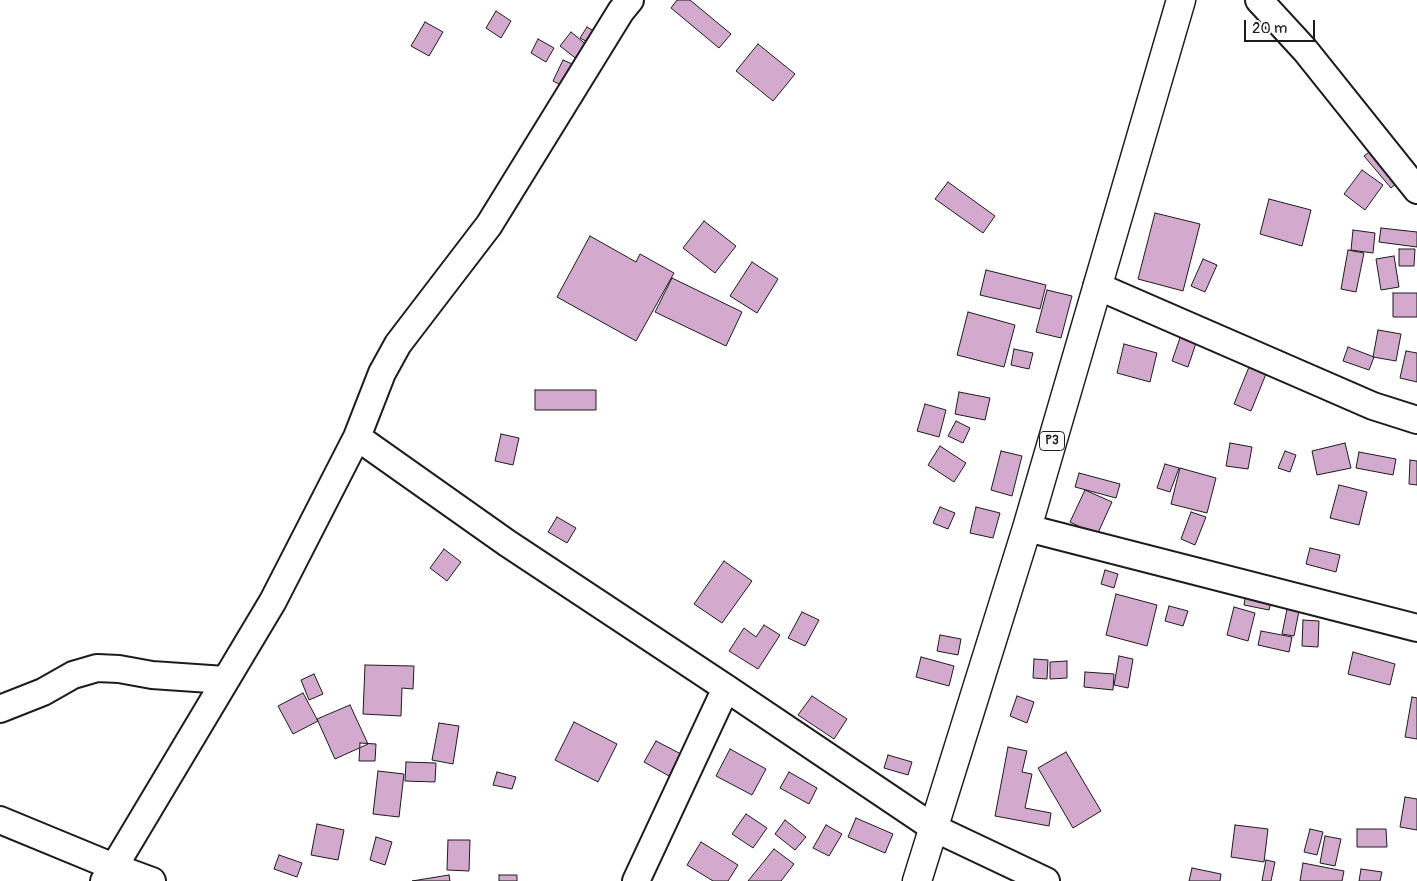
<!DOCTYPE html>
<html>
<head>
<meta charset="utf-8">
<style>
  body { margin:0 }
  #map { position:relative; width:1417px; height:881px; overflow:hidden; background:#fff; font-family:Pangolin,sans-serif }
  canvas { display:block }
  .scale { position:absolute; left:1244px; top:20px; width:71px; height:22px; box-sizing:border-box; border:2px solid #1c1c1c; border-top:0; padding-left:6px; font-size:15px; line-height:18px; white-space:nowrap; color:#1c1c1c; -webkit-text-stroke:4px #fff; paint-order:stroke }
</style>
</head>
<body>
<div id="map">
<canvas width="1417" height="881"></canvas>
<div class="scale">20 m</div>
</div>
<script>
const ctx = document.querySelector('canvas').getContext('2d');
ctx.lineJoin = 'round';
function fill(path, color) { ctx.fillStyle = color; ctx.fill(path, 'evenodd'); }
const poly = rows => new Path2D(rows.map(r => 'M' + r).join(''));
function stroke(path, color, width, dash) { ctx.strokeStyle = color; ctx.lineWidth = width; ctx.lineCap = dash ? 'butt' : 'round'; ctx.setLineDash(dash || []); ctx.stroke(path); }
function drawText(font, color, halo, rows, align = 'center') {
  ctx.font = font + ' Pangolin,sans-serif'; ctx.lineWidth = 4; ctx.setLineDash([]); ctx.textBaseline = 'middle'; ctx.strokeStyle = halo; ctx.fillStyle = color; for (const [text, x, y, turn = 0] of rows) {
    ctx.save(); ctx.translate(x, y); ctx.rotate((+turn || 0) * Math.PI / 180); ctx.textAlign = isNaN(turn) ? turn : align; if (halo) ctx.strokeText(text, 0, 0); ctx.fillText(text, 0, 0); ctx.restore();
  }
}
const building = poly([
  [677,0,690,0,731,34,719,48,671,8,677,0],
  [496,11,511,21,501,38,486,28,496,11],
  [425,22,443,32,429,56,411,46,425,22],
  [587,27,601,35,595,46,580,38,587,27],
  [571,32,594,51,583,64,560,46,571,32],
  [538,39,554,48,546,62,531,53,538,39],
  [758,44,795,74,773,101,736,71,758,44],
  [563,60,577,66,567,88,553,81,563,60],
  [1376,147,1403,178,1391,188,1364,156,1376,147],
  [1362,170,1383,185,1365,210,1344,194,1362,170],
  [948,182,995,216,983,233,935,199,948,182],
  [1269,199,1311,210,1302,246,1260,234,1269,199],
  [1155,213,1200,224,1183,291,1138,279,1155,213],
  [704,221,736,246,715,273,683,248,704,221],
  [1381,228,1417,232,1417,247,1379,242,1381,228],
  [1353,230,1375,233,1373,253,1351,250,1353,230],
  [590,236,636,262,640,254,674,273,636,341,557,297,590,236],
  [1399,249,1415,249,1414,266,1399,266,1399,249],
  [1348,250,1364,253,1356,292,1341,289,1348,250],
  [1394,256,1399,287,1381,290,1376,259,1394,256],
  [1203,259,1217,265,1205,292,1191,286,1203,259],
  [752,262,778,279,757,313,730,296,752,262],
  [986,270,1046,285,1040,309,980,295,986,270],
  [672,278,742,312,726,346,655,312,672,278],
  [1047,290,1072,296,1061,338,1036,332,1047,290],
  [1393,293,1417,293,1417,317,1393,317,1393,293],
  [968,312,1015,325,1004,367,957,355,968,312],
  [1378,330,1401,334,1396,361,1373,357,1378,330],
  [1181,335,1197,340,1188,367,1172,361,1181,335],
  [1124,344,1157,353,1150,382,1117,373,1124,344],
  [1348,347,1374,357,1369,370,1343,361,1348,347],
  [1014,349,1033,353,1029,369,1011,365,1014,349],
  [1406,351,1417,353,1417,382,1400,378,1406,351],
  [1249,367,1266,374,1251,411,1234,404,1249,367],
  [535,390,596,390,596,410,535,410,535,390],
  [959,392,990,398,985,420,955,414,959,392],
  [925,404,946,410,939,437,917,431,925,404],
  [956,421,970,428,963,443,948,436,956,421],
  [501,434,519,438,513,465,495,461,501,434],
  [1230,443,1252,447,1248,469,1226,466,1230,443],
  [1345,443,1351,468,1317,475,1312,451,1345,443],
  [940,446,966,463,954,482,928,465,940,446],
  [1001,451,1022,456,1012,496,991,490,1001,451],
  [1285,451,1296,455,1290,472,1278,468,1285,451],
  [1359,452,1396,459,1393,475,1356,468,1359,452],
  [1410,460,1417,461,1417,485,1409,484,1410,460],
  [1165,464,1179,468,1170,492,1157,488,1165,464],
  [1180,468,1216,478,1207,513,1171,504,1180,468],
  [1079,473,1120,484,1116,498,1075,487,1079,473],
  [1339,485,1367,492,1359,525,1330,518,1339,485],
  [1085,490,1112,502,1097,535,1070,522,1085,490],
  [940,507,955,513,948,529,933,523,940,507],
  [976,507,1000,513,993,538,970,533,976,507],
  [1191,512,1206,517,1195,545,1181,539,1191,512],
  [557,517,576,528,567,543,548,532,557,517],
  [1310,548,1340,555,1336,572,1306,564,1310,548],
  [444,549,461,562,447,581,430,568,444,549],
  [724,561,752,581,722,623,694,604,724,561],
  [1105,570,1118,574,1114,588,1101,584,1105,570],
  [1246,593,1272,598,1269,610,1244,605,1246,593],
  [1116,594,1157,605,1147,646,1106,635,1116,594],
  [1289,599,1301,601,1294,636,1282,634,1289,599],
  [1169,606,1188,611,1183,626,1165,621,1169,606],
  [1234,607,1255,613,1248,641,1227,635,1234,607],
  [802,612,819,620,805,646,788,638,802,612],
  [1303,620,1319,621,1318,647,1302,646,1303,620],
  [764,625,780,635,758,669,729,651,744,628,756,637,764,625],
  [1261,631,1292,637,1289,652,1258,645,1261,631],
  [940,635,961,639,958,655,937,651,940,635],
  [1353,652,1395,664,1390,685,1348,674,1353,652],
  [1119,656,1133,659,1128,688,1114,685,1119,656],
  [921,657,954,666,949,686,916,677,921,657],
  [1034,659,1048,660,1047,679,1033,678,1034,659],
  [1067,661,1067,678,1050,679,1050,662,1067,661],
  [365,665,414,666,413,689,402,688,401,716,363,714,365,665],
  [1085,672,1114,674,1113,690,1084,687,1085,672],
  [314,674,323,694,309,700,301,680,314,674],
  [303,693,318,721,293,734,278,706,303,693],
  [812,696,847,719,834,739,798,715,812,696],
  [1017,696,1034,702,1027,723,1010,716,1017,696],
  [1412,697,1417,698,1417,739,1405,737,1412,697],
  [350,705,368,744,335,759,317,719,350,705],
  [574,722,617,744,598,782,555,760,574,722],
  [439,723,459,726,453,764,432,760,439,723],
  [656,741,681,754,669,776,644,762,656,741],
  [360,743,376,744,375,761,359,761,360,743],
  [1008,747,1027,751,1022,772,1032,774,1025,808,1051,813,1049,826,995,816,1008,747],
  [730,749,766,769,752,795,716,776,730,749],
  [1066,752,1101,811,1073,828,1038,768,1066,752],
  [888,755,912,762,908,775,884,768,888,755],
  [406,762,436,763,435,782,405,781,406,762],
  [378,771,404,774,399,817,373,814,378,771],
  [497,772,516,777,512,789,493,785,497,772],
  [789,772,817,788,809,804,780,788,789,772],
  [1405,797,1417,799,1417,830,1400,827,1405,797],
  [746,814,767,828,753,848,732,834,746,814],
  [856,818,893,834,885,853,848,837,856,818],
  [785,820,806,837,795,850,775,834,785,820],
  [317,824,344,830,338,860,311,855,317,824],
  [826,825,842,834,829,856,813,848,826,825],
  [1235,825,1268,829,1264,862,1231,857,1235,825],
  [1310,829,1323,832,1317,855,1304,852,1310,829],
  [1357,829,1386,829,1387,847,1357,847,1357,829],
  [1325,836,1341,839,1335,866,1320,863,1325,836],
  [376,837,392,842,385,865,370,860,376,837],
  [448,840,470,840,469,871,447,870,448,840],
  [701,842,738,865,728,881,713,881,687,865,701,842],
  [774,849,794,864,781,881,748,881,774,849],
  [279,855,302,863,297,877,274,869,279,855],
  [1266,860,1275,862,1271,881,1262,881,1266,860],
  [1303,863,1344,871,1342,881,1300,881,1303,863],
  [1192,868,1221,874,1220,881,1189,881,1192,868],
  [1361,869,1382,872,1380,881,1359,881,1361,869],
  [449,875,450,881,412,881,449,875],
  [499,875,517,875,517,881,499,881,499,875]
]);
const minor = poly([
  [630,0,621,11,489,225,398,344,382,373,357,437,507,543,726,688,934,828,1046,881],
  [1259,0,1305,50,1417,190],
  [1097,286,1373,406,1417,420],
  [1027,528,1417,628],
  [0,709,43,692,73,675,97,668,119,669,152,675,225,680],
  [0,820,114,867,152,881],
  [104,881,114,867,273,601,357,437],
  [636,881,726,688]
]);
const primary = poly([
  [917,881,1027,528,1181,0]
]);
const shields = [
  [1052,441,25]
];
const shieldNames = [
  ["P3",1052,441]
];
fill(building, '#d4a9ce');
stroke(building, '#1c1c1c', 1);
stroke(minor, '#1c1c1c', 30);
stroke(primary, '#1c1c1c', 31);
stroke(minor, '#fff', 26);
stroke(primary, '#fff', 28);
for (const [x, y, w] of shields) { const box = new Path2D(); box.roundRect(x - w / 2, y - 9.5, w, 19, 4); ctx.fillStyle = '#fff'; ctx.fill(box); stroke(box, '#1c1c1c', 1); }
drawText('bold 12px', '#1c1c1c', null, shieldNames);
</script>
</body>
</html>
